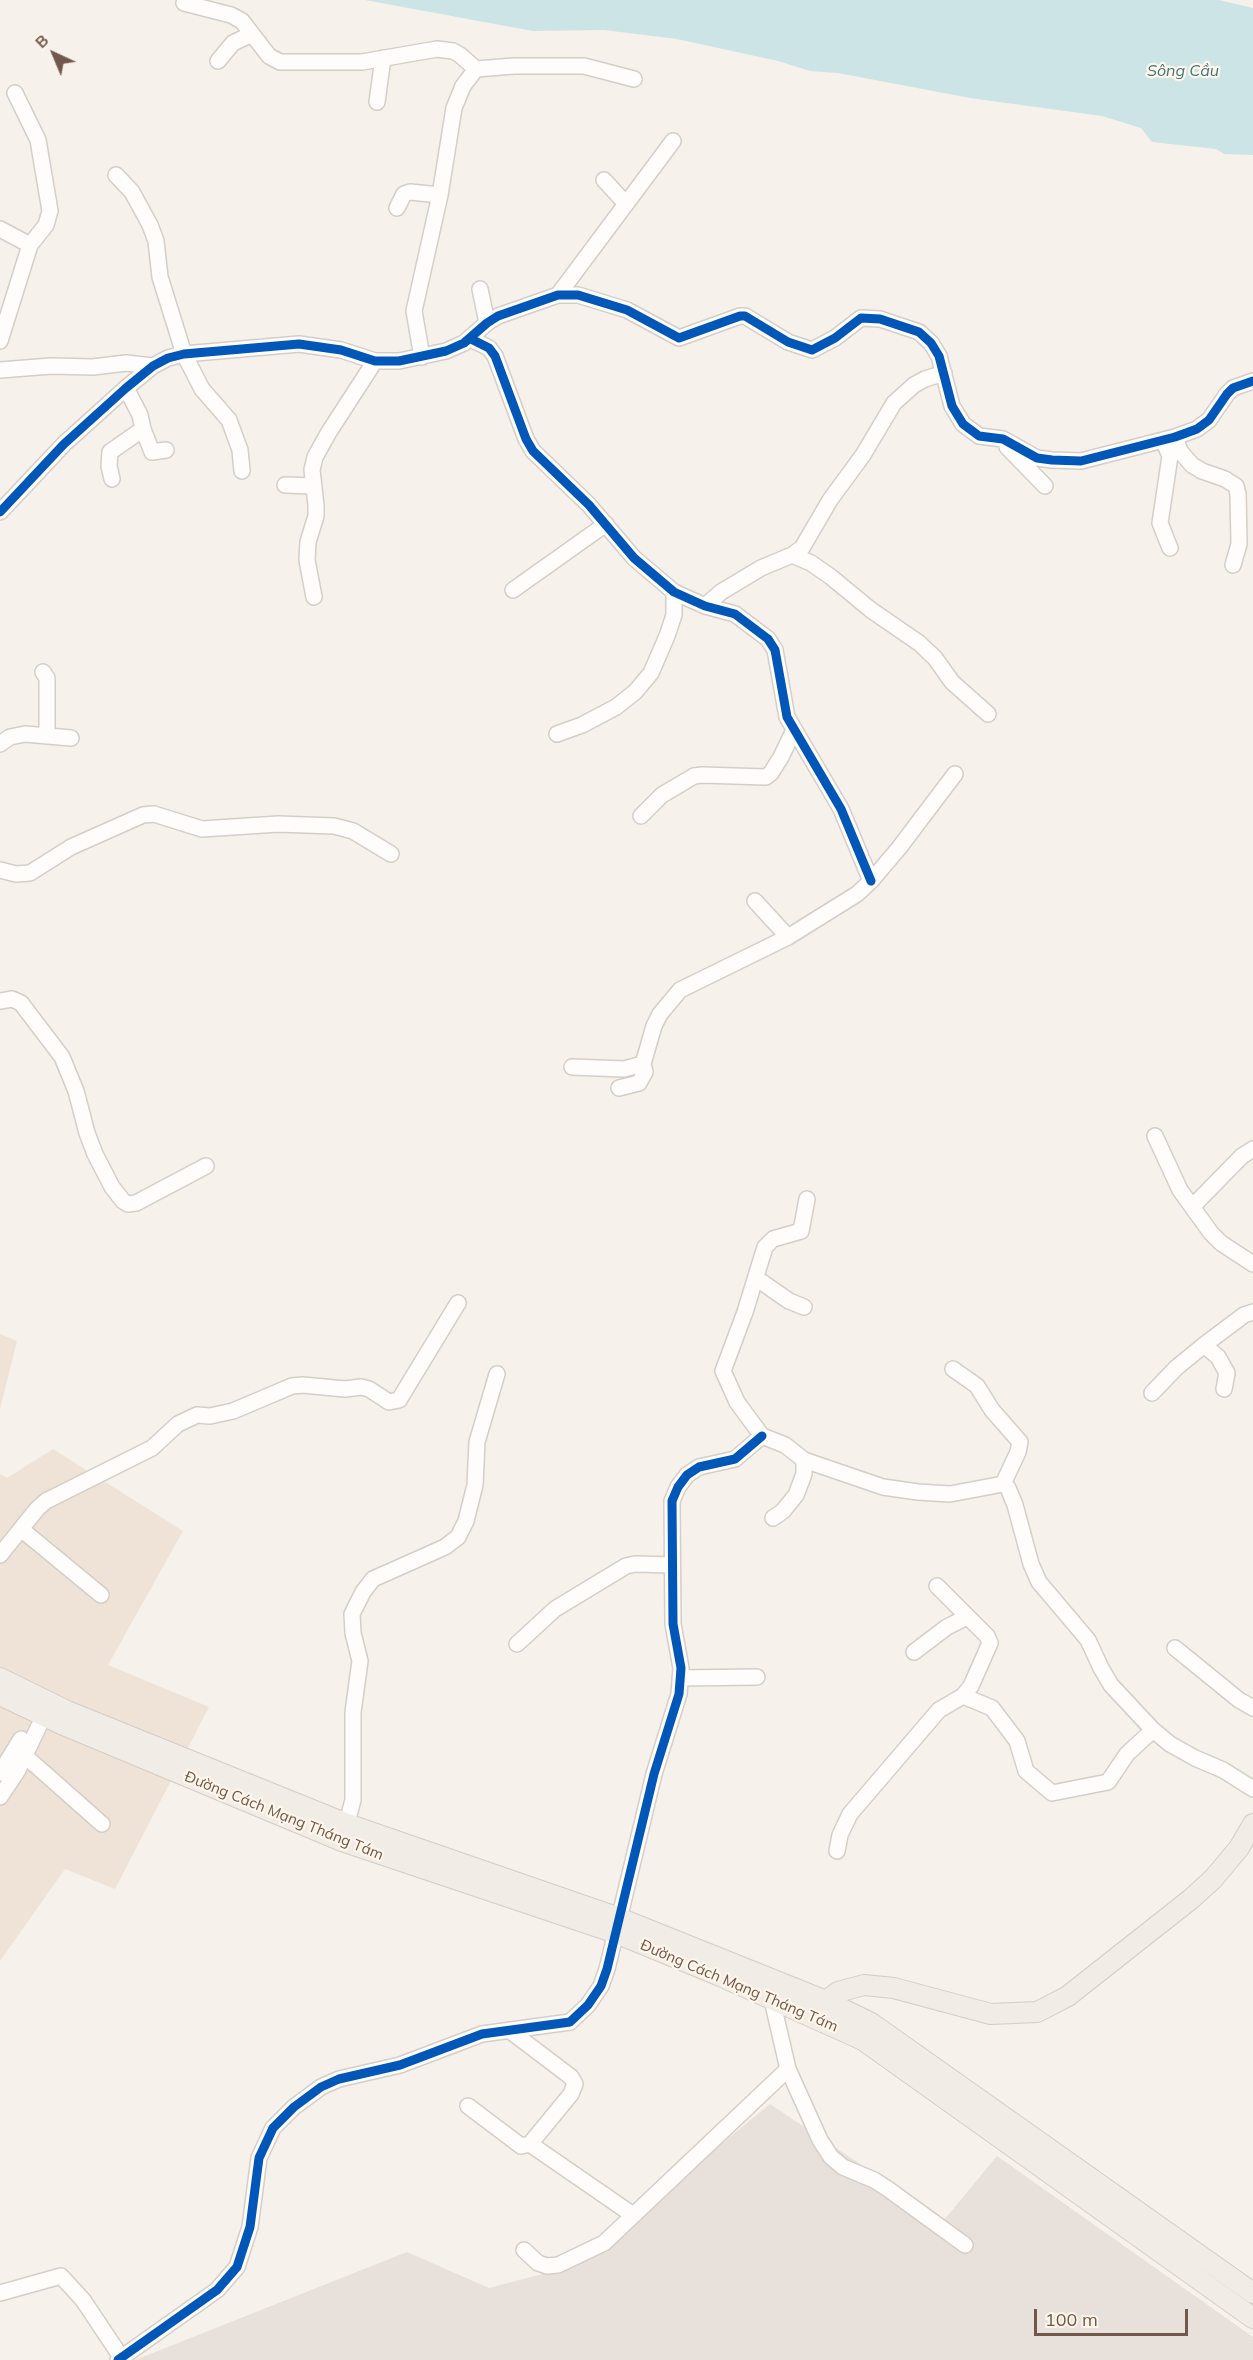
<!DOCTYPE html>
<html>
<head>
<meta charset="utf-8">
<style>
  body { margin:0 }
  #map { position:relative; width:1253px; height:2360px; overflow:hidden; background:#f6f1ea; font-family:Mulish,sans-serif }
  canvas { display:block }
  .north { position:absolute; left:24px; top:24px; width:60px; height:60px; -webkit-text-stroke:4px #fef6ea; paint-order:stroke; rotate:316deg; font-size:16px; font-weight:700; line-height:24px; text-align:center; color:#72584b }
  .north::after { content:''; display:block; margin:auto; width:21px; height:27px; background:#72584b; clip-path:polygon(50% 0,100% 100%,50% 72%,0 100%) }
  .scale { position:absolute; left:1034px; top:2309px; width:154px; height:27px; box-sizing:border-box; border:3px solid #72584b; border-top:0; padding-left:8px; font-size:18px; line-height:21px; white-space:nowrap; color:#72584b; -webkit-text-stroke:4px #fef6ea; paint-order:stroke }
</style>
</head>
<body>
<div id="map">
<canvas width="1253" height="2360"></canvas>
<div class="north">B</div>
<div class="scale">100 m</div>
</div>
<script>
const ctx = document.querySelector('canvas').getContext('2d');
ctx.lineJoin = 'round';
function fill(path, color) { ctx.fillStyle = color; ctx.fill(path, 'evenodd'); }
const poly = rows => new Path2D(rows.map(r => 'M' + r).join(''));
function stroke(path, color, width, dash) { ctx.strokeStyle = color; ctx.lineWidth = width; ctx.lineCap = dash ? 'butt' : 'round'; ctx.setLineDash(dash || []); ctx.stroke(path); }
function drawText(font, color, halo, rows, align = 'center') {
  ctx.font = font + ' Mulish,sans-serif'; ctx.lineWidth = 4.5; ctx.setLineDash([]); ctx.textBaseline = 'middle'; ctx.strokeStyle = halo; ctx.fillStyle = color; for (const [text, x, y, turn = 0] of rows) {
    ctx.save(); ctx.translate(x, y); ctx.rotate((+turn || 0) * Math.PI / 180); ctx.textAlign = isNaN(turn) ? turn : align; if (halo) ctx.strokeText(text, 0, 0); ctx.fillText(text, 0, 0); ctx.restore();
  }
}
const residential = poly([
  [0,1334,17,1341,0,1409],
  [53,1449,183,1531,108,1665,209,1707,115,1889,65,1869,0,1961,0,1474,7,1478]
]);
const industrial = poly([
  [770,2104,944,2220,997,2156,1253,2337,1253,2360,135,2360,407,2252,489,2288,573,2266]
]);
const water = poly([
  [365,0,1219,0,1253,8,1253,155,1224,154,1216,149,1152,142,1141,128,1102,116,970,98,838,73,810,71,778,61,677,39,604,30,533,31]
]);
const minor = poly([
  [184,3,231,15,242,21,269,56,280,62,362,62,437,49,453,51,460,55,476,69,514,66,584,66,634,79],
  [218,61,233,43,252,34],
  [377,102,383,58],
  [116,175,132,192,150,225,156,241,160,277,184,354,202,389,229,420,240,450,242,471],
  [604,180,626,204],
  [397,208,404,194,410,192,440,195],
  [0,229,30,245],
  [480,289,487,323],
  [558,295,673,141],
  [471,339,489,348,495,356,526,439,533,451,589,505,634,558,674,592,705,606,735,614,768,639,775,650,787,717,841,809,871,881],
  [0,341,30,245,46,225,50,211,38,140,15,93],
  [422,357,414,311,440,195,454,108,463,86,476,69],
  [0,370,51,366,93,367,126,363,153,366],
  [143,429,152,452,166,450],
  [1175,437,1180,451,1192,465,1202,471,1225,479,1236,486,1238,494,1239,544,1233,565],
  [1163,440,1170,456,1160,523,1170,548],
  [1007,447,1045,486],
  [112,479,109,466,110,452,143,429,140,415,126,388],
  [285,485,313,486],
  [0,512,64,444,126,388,153,366,168,358,184,354,299,344,341,350,375,361,399,361,446,351,464,343,487,323,498,316,558,295,578,295,627,310,679,338,740,316,745,316,788,342,812,350,835,338,861,318,880,319,919,332,931,343,939,356,952,406,963,424,979,436,1003,439,1037,458,1052,460,1081,461,1175,437,1197,429,1209,420,1227,394,1233,388,1253,381],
  [792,555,811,563,831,577,871,610,919,643,935,658,952,682,988,714],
  [513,590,606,524],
  [314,597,307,560,308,542,316,516,316,505,312,470,315,457,329,432,375,361],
  [705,606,721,592,761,568,792,555,802,548,830,500,863,455,894,403,914,385,925,379,944,373],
  [43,672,47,678,47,735],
  [557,734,582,725,616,707,635,692,651,673,667,636,674,615,674,592],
  [0,744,10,737,25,734,71,738],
  [641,816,662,795,694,776,702,775,766,777,771,773,781,757,794,730],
  [0,870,16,874,30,873,71,847,143,815,154,814,202,829,278,824,334,826,353,831,391,854],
  [755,901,788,937],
  [0,1001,12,999,21,1003,62,1057,76,1091,87,1133,95,1154,112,1187,123,1201,128,1204,136,1203,206,1166],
  [572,1067,624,1069,643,1064,654,1026,660,1014,680,990,788,937,857,894,871,881,899,848,955,774],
  [619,1088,639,1083,645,1072,643,1064],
  [1155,1136,1180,1190,1211,1233,1221,1243,1253,1264],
  [807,1199,801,1231,773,1239,765,1247,745,1312,723,1371,737,1402,762,1436,785,1445,804,1460,883,1487,918,1492,950,1494,1003,1484],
  [1192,1207,1242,1156,1253,1149],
  [756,1278,789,1301,804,1307],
  [1204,1345,1218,1357,1227,1373,1224,1389],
  [953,1369,977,1386,992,1410,1020,1442,1018,1452,1003,1484],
  [1152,1393,1176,1368,1204,1345,1244,1315,1253,1312],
  [1003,1484,1008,1488,1015,1505,1031,1564,1039,1582,1088,1640,1101,1668,1111,1685,1153,1730,1170,1744,1195,1758,1223,1770,1253,1789],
  [773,1518,783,1511,796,1495,804,1474,804,1460],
  [21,1529,101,1595],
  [0,1555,37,1509,46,1501,152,1448,178,1424,197,1415,210,1416,233,1411,292,1386,303,1385,345,1389,361,1387,369,1389,389,1402,399,1400,458,1303],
  [517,1644,555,1609,626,1566,635,1564,672,1565],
  [1175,1648,1239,1700,1253,1708],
  [914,1652,947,1627,967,1617],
  [680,1678,757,1677],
  [963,1696,992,1708,1017,1741,1026,1771,1052,1793,1108,1782,1127,1754,1153,1730],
  [16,1748,102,1824],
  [0,1773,21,1739],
  [0,1797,18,1770,48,1707],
  [344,1833,353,1800,353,1712,360,1661,353,1633,352,1614,363,1592,373,1579,445,1547,458,1537,466,1521,475,1485,477,1442,497,1374],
  [837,1851,840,1835,850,1814,939,1710,963,1696,971,1686,990,1643,987,1636,937,1586],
  [772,2000,788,2069,820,2140,831,2157,843,2167,874,2180,888,2189,965,2245],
  [468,2106,521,2146,530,2144,571,2094,575,2084,571,2077,509,2030],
  [530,2144,633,2215],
  [524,2250,538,2263,547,2266,558,2265,604,2243,788,2069],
  [0,2293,61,2276,83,2300,121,2357],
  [118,2360,217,2290,237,2267,250,2227,259,2158,273,2128,294,2107,321,2087,339,2079,400,2065,482,2034,570,2022,588,2005,601,1986,607,1969,654,1774,679,1694,681,1668,673,1624,672,1501,678,1487,687,1475,699,1467,735,1459,762,1436]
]);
const major = poly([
  [0,1678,67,1711,347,1824,619,1918,826,2001,871,2023,1253,2293],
  [0,1695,59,1723,342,1841,616,1933,718,1975,863,2040,1253,2318],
  [821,2009,826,2001,838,1992,864,1985,894,1988,991,2014,1037,2012,1047,2007,1068,1996,1191,1899,1213,1879,1239,1848,1253,1824]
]);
const cycleway = poly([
  [471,339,489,348,495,356,526,439,533,451,589,505,634,558,674,592,705,606,735,614,768,639,775,650,787,717,841,809,871,881],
  [0,512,64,444,126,388,153,366,168,358,184,354,299,344,341,350,375,361,399,361,446,351,464,343,487,323,498,316,558,295,578,295,627,310,679,338,740,316,745,316,788,342,812,350,835,338,861,318,880,319,919,332,931,343,939,356,952,406,963,424,979,436,1003,439,1037,458,1052,460,1081,461,1175,437,1197,429,1209,420,1227,394,1233,388,1253,381],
  [118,2360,217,2290,237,2267,250,2227,259,2158,273,2128,294,2107,321,2087,339,2079,400,2065,482,2034,570,2022,588,2005,601,1986,607,1969,654,1774,679,1694,681,1668,673,1624,672,1501,678,1487,687,1475,699,1467,735,1459,762,1436]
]);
const streetNames = [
  ["Đường Cách Mạng Tháng Tám",284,1816,22],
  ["Đường Cách Mạng Tháng Tám",739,1986,23]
];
const waterNames = [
  ["Sông Cầu",1183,71]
];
fill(residential, '#efe3d7');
fill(industrial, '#e8e1db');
fill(water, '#cce4e5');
stroke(minor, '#d5cec8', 18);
stroke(major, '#d5ccc6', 22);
stroke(minor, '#fefdfc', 15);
stroke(major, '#f1ece5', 20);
stroke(cycleway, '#0057b8', 9);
drawText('15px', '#72584b', '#fef6ea', streetNames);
drawText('italic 16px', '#43757e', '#fef6ea', waterNames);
</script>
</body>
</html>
